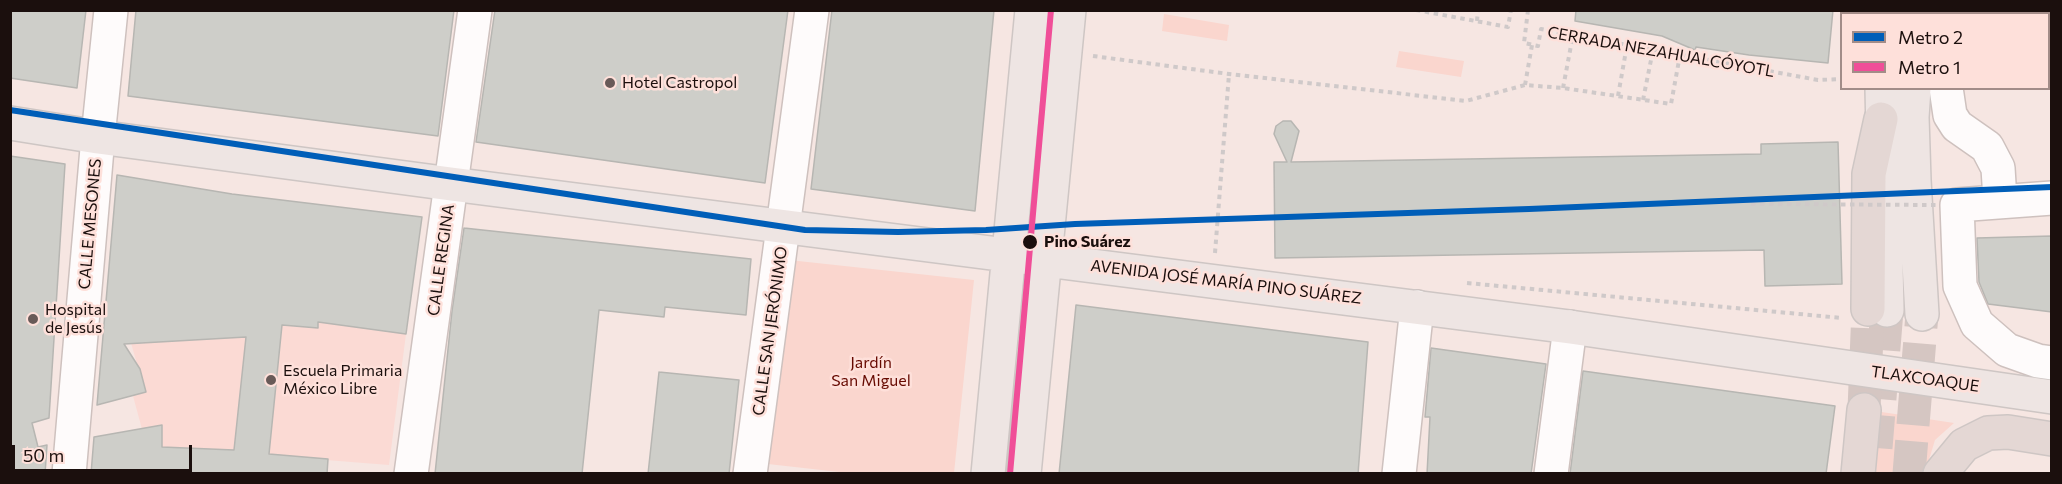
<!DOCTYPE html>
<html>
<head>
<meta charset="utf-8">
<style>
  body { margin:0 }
  #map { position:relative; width:2062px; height:484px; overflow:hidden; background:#f6e6e2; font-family:Commissioner,sans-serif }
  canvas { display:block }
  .frame { position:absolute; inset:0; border:12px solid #1b0f0d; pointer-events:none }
  .legend { position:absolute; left:1840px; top:12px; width:210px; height:78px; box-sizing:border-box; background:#fee0da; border:2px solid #a38c88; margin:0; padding:8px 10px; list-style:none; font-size:18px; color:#1b0f0d }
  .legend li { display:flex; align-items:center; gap:12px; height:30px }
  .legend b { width:30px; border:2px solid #a38c88 }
  .scale { position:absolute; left:12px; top:445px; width:180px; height:27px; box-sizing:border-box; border:3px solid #1b0f0d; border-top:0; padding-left:8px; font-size:18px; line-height:21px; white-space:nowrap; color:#1b0f0d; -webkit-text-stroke:4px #fee0da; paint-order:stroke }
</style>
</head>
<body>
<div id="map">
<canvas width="2062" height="484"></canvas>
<div class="frame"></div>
<ul class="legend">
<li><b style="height:8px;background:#005eb8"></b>Metro 2</li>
<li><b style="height:8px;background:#f04e98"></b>Metro 1</li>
</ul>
<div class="scale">50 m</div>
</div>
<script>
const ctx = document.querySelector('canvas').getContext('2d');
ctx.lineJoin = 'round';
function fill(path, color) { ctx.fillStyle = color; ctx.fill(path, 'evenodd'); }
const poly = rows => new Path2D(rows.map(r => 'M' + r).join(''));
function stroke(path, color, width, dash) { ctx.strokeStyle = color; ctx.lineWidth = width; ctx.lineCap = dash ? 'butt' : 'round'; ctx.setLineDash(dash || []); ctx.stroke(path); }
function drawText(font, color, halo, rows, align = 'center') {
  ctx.font = font + ' Commissioner,sans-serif'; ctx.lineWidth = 5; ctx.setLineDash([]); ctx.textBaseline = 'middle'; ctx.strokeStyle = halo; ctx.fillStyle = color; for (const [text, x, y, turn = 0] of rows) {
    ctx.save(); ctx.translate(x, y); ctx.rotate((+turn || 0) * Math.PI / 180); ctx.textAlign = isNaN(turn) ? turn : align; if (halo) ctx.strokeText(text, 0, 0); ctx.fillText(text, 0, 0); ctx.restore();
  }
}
const built = poly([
  [224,320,317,328,318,322,406,334,389,465,162,447,162,425,142,429,133,396,145,392,131,343,225,338]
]);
const green = poly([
  [1164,14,1229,25,1227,41,1162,31],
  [1399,51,1464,61,1461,77,1396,67],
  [789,260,974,280,954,473,857,474,768,464],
  [1875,411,1954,423,1935,440,1925,473,1869,474]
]);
const building = poly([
  [10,10,86,10,77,88,10,78,10,10],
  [136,10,454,10,438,136,128,96,136,10],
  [495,10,788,10,765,183,476,142,495,10],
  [832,10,994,10,975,211,811,189,832,10],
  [1576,10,1833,10,1828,63,1749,55,1696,47,1695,50,1662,36,1575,21,1576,10],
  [1283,121,1291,121,1299,131,1291,162,1761,154,1761,144,1838,142,1842,284,1765,286,1764,250,1275,258,1274,162,1287,162,1274,134,1276,126,1283,121],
  [10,156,65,164,49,418,32,423,38,447,47,445,45,474,10,474,10,156],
  [117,175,232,194,422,217,406,334,318,322,318,328,282,325,269,454,328,459,327,474,91,474,94,437,162,425,162,447,234,450,246,337,124,344,140,369,146,392,97,405,117,175],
  [464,228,751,259,746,315,665,307,664,317,599,310,582,474,435,474,452,311,464,228],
  [2052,236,2052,312,1988,304,1979,282,1977,238,2052,236],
  [1076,305,1368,342,1358,474,1059,474,1076,305],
  [1431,348,1546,364,1531,474,1427,474,1430,417,1425,417,1431,348],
  [1583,371,1835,406,1826,474,1570,474,1583,371],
  [659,372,739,380,729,474,648,474,659,372]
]);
const majorTunnel = poly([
  [1876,448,1887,310],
  [1909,474,1922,314]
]);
const highwayTunnel = poly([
  [1864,410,1868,309]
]);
const path = poly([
  [1416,10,1508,27,1511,10],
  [1528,10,1524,43,1538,46,1541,29,1818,80,1842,79],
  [1477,21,1478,10],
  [1093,56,1229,74,1466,101,1525,85,1563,88,1671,104,1680,55],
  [1525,85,1532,45],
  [1563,88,1573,35],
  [1618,96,1627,45],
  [1643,100,1653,50],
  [1215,253,1229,74],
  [1467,283,1842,318]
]);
const minor = poly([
  [1861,14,1862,10],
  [1954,14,1954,10],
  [1946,88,1950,115,1957,126,1987,147,1998,168,2000,200],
  [2052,198,1957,205,1960,286,1977,324,2007,350,2038,361,2052,363],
  [69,474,98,137,111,10],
  [411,474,475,10],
  [750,474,812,10],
  [1399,474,1417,307],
  [1551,474,1570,327]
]);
const major = poly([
  [1887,14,1887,10],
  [1922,14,1922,10],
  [1882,88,1887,310],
  [1914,88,1912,117,1914,180,1922,314],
  [10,123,98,137,451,184,1570,327,2052,397],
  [988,474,1032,10],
  [1024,474,1069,10]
]);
const highway = poly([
  [1868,309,1869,174,1881,119],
  [1858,474,1864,410],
  [1940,474,1964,445,1988,433,2008,432,2052,439]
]);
const pathBridge = poly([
  [1751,204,1936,205]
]);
const metro1 = poly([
  [10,110,805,230,898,232,986,230,1075,224,1529,209,2052,187]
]);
const metro2 = poly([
  [1010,474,1051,10]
]);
const markers = [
  [610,83,6,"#685a58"],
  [1030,242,8,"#1b0f0d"],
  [33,319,6,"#685a58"],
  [271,380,6,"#685a58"]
];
const streetNames = [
  ["CERRADA NEZAHUALCÓYOTL",1661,52,10],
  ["CALLE MESONES",90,224,-85],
  ["CALLE REGINA",441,260,-82],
  ["AVENIDA JOSÉ MARÍA PINO SUÁREZ",1226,282,7],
  ["CALLE SAN JERÓNIMO",770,331,-82],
  ["TLAXCOAQUE",1925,379,8]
];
const poiNames = [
  ["Hotel Castropol",622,83],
  ["Hospital",45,310],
  ["de Jesús",45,328],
  ["Escuela Primaria",283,371],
  ["México Libre",283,389]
];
const stopNames = [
  ["Pino Suárez",1044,242]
];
const parkNames = [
  ["Jardín",871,363],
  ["San Miguel",871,381]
];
fill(built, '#fbdad4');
fill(green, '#fad6ce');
fill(building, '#cecec9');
stroke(building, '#b7b6b2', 1.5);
stroke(majorTunnel, '#d5c6c2', 33, [33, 16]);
stroke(highwayTunnel, '#d5c6c2', 33, [33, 16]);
stroke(minor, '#cec1be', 36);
stroke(major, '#cec6c4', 36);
stroke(highway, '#cec6c4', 36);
stroke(path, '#cfc9c9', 4, [4.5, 4.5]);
stroke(minor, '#fefbfb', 33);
stroke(major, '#eee5e3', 33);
stroke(highway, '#e4d7d4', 33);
stroke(pathBridge, '#cfc9c9', 4, [4.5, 4.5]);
stroke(metro1, '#005eb8', 6);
stroke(metro2, '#f04e98', 6);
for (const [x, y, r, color] of markers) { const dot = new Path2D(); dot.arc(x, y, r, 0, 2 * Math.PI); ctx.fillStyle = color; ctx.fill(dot); stroke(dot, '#fee0da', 2); }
drawText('16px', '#1b0f0d', '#fee0da', streetNames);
drawText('16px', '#1b0f0d', '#fee0da', poiNames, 'left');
drawText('bold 16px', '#1b0f0d', '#fee0da', stopNames, 'left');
drawText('16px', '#660900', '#fee0da', parkNames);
</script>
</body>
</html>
